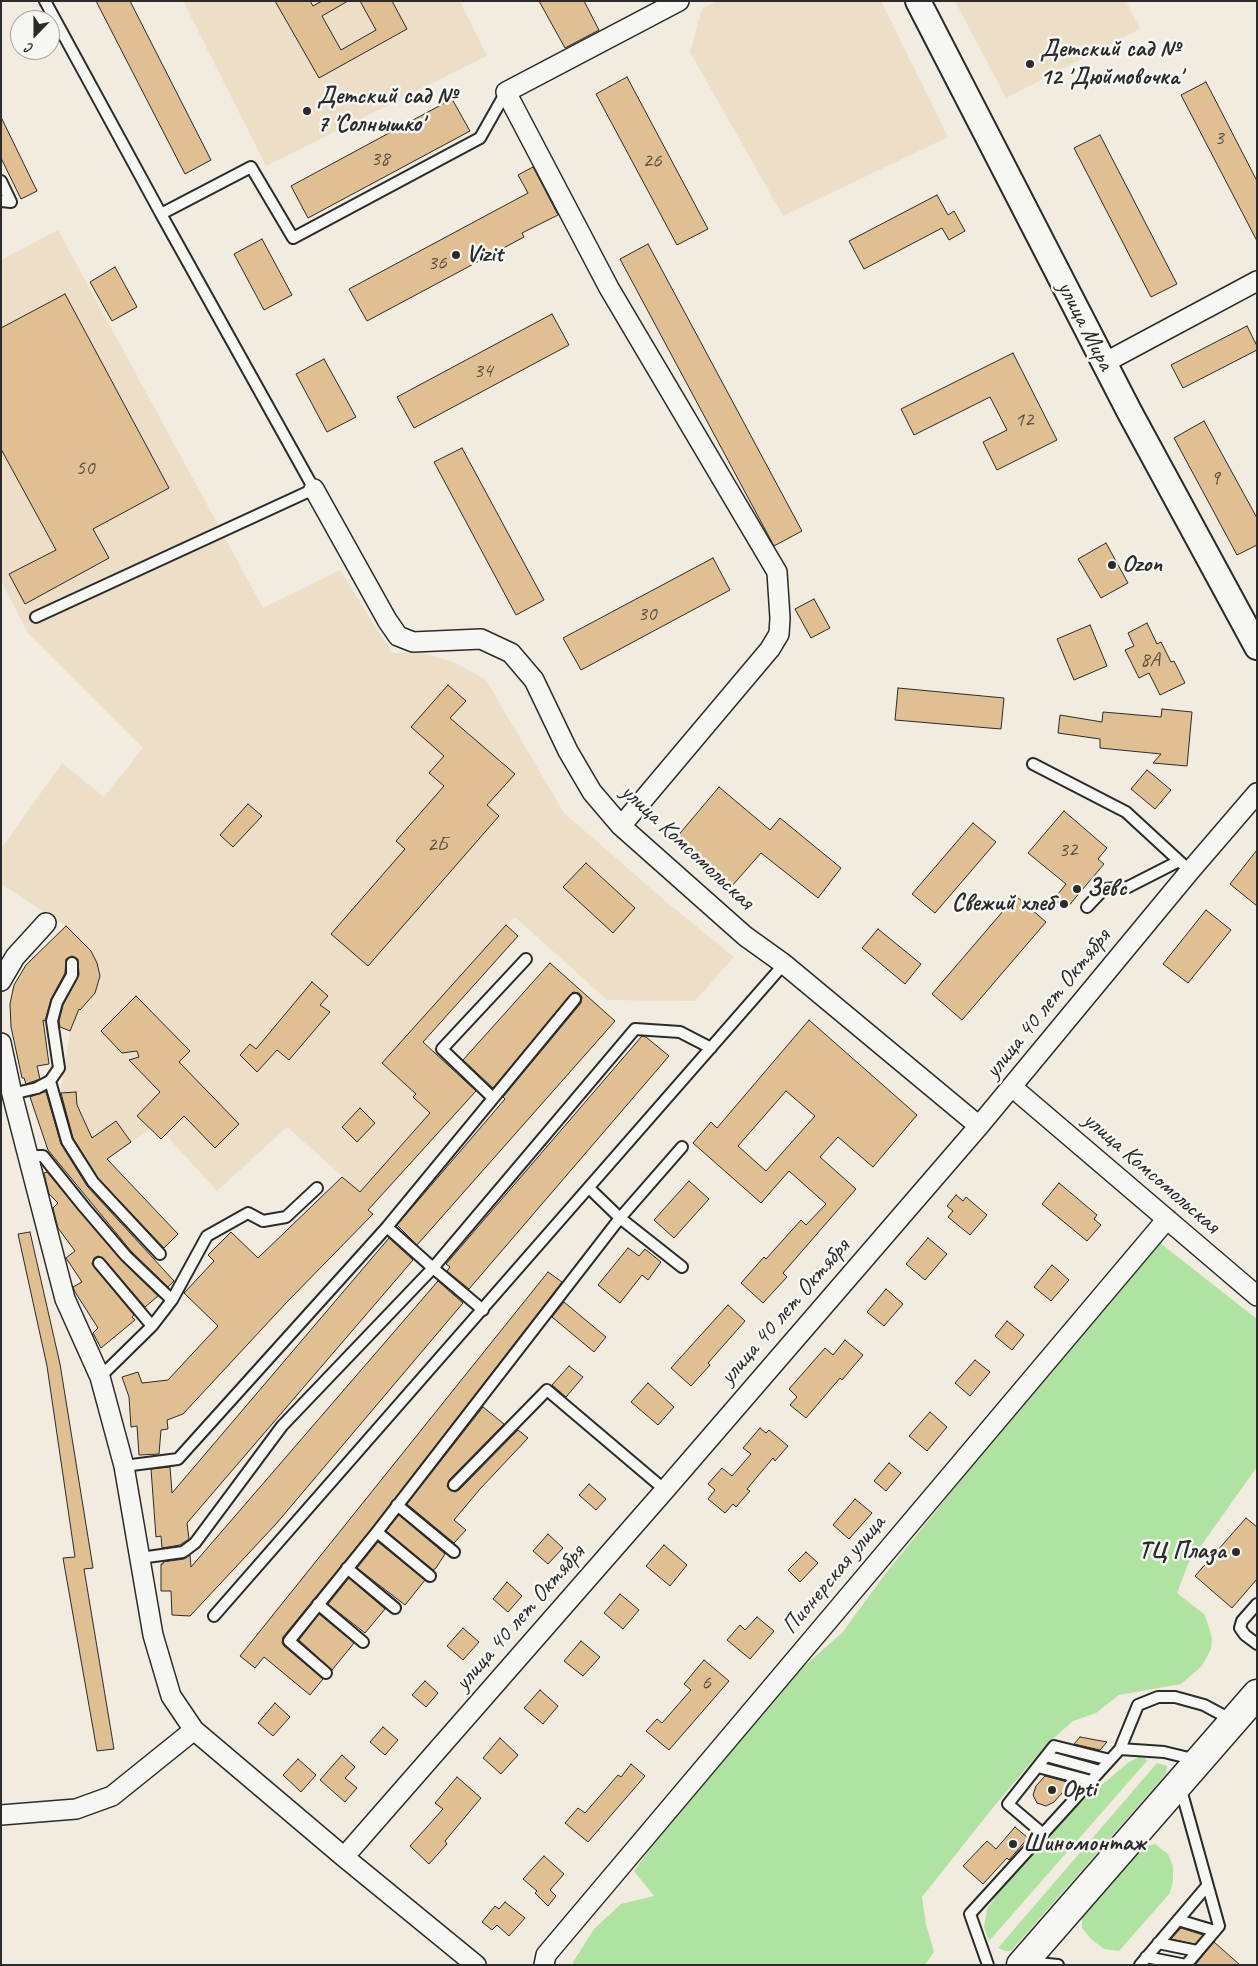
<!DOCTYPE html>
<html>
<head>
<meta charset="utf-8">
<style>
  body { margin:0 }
  #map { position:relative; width:1258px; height:1966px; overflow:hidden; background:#f2ebdf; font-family:Caveat,sans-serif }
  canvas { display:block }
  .frame { position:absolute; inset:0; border:2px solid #2b2b2b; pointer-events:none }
  .north { position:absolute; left:10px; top:10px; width:50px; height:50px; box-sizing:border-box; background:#f6f6f2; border:1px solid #a5a5a2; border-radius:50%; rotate:202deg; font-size:14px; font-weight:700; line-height:20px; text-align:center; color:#2b2b2b }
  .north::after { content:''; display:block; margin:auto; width:18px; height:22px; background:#2b2b2b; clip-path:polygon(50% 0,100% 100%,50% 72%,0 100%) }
</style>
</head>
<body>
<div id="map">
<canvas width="1258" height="1966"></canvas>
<div class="frame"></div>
<div class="north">С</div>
</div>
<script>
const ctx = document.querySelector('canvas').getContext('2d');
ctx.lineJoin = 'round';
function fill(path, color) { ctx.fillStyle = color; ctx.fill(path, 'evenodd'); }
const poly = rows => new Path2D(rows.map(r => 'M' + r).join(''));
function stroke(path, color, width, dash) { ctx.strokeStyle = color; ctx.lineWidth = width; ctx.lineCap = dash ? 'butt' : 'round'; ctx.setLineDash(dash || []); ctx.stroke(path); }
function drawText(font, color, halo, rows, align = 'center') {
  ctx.font = font + ' Caveat,sans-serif'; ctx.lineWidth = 5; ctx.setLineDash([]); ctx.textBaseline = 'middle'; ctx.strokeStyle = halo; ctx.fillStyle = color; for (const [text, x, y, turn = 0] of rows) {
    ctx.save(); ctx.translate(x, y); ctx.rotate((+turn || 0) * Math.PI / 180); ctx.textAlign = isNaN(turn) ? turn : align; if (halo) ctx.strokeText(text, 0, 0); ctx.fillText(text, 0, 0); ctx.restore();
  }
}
const built = poly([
  [183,1,460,1,487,56,266,166],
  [717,1,881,1,948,137,783,216,690,52,702,9],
  [955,1,1126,1,1140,29,1006,98],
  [58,230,263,608,340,570,392,653,423,653,456,663,486,680,564,813,670,905,734,957,695,1001,607,1000,515,917,403,1039,438,1071,413,1097,430,1113,360,1192,287,1127,217,1191,166,1135,161,1139,151,1129,131,1142,116,1121,92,1138,77,1105,76,1093,60,1093,70,1031,77,1014,95,993,100,976,97,963,91,951,66,926,1,884,1,849,62,763,104,797,143,748,28,633,1,581,1,260]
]);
const green = poly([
  [1155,1239,1257,1319,1257,1467,1188,1564,1177,1593,1205,1615,1212,1638,1211,1649,1202,1666,1181,1684,1119,1695,1096,1713,1073,1721,1047,1744,995,1805,922,1897,926,1924,934,1952,925,1965,573,1965,573,1962,594,1929,621,1904,654,1896,634,1871,687,1798,801,1669,842,1633,886,1573],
  [1143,1755,1147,1761,989,1941,984,1927,987,1909,1012,1873,1046,1832,1129,1762],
  [1157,1763,1167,1766,1166,1774,1011,1951,1005,1951,998,1948],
  [1155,1844,1168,1854,1173,1866,1173,1881,1170,1893,1119,1951,1104,1949,1091,1939,1082,1928,1082,1915,1142,1847]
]);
const building = poly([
  [96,1,130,1,211,160,185,174,96,1],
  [275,1,310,1,313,6,322,1,348,1,322,16,341,50,376,30,360,1,392,1,407,29,319,78,275,1],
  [539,1,584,1,599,30,565,48,539,1],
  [627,77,708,229,677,245,596,94,627,77],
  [1206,82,1257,181,1257,241,1181,95,1206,82],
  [452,99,470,131,308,218,291,186,452,99],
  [1,117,37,191,21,199,1,158,1,117],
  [1100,135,1177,284,1151,297,1074,148,1100,135],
  [533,167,558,215,522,233,524,237,367,321,349,289,528,193,518,175,533,167],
  [937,195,948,215,954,211,965,231,949,240,942,228,864,269,849,241,937,195],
  [262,239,292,295,264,310,234,254,262,239],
  [648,244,802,531,774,546,620,259,648,244],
  [115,267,137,307,112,321,90,282,115,267],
  [65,294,169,488,93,529,109,558,25,604,9,574,56,550,1,449,1,328,65,294],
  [552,314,569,345,414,428,397,397,552,314],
  [1247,326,1257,346,1257,350,1183,388,1171,365,1247,326],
  [1013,353,1057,440,997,470,983,442,1007,430,990,397,914,435,901,409,1013,353],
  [324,359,356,417,327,432,296,374,324,359],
  [1204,421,1257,518,1257,545,1237,555,1174,438,1204,421],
  [462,448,544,600,516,615,434,462,462,448],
  [1106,543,1128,583,1101,598,1078,559,1106,543],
  [713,558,730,590,581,670,563,638,713,558],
  [814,599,830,628,811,638,795,609,814,599],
  [1147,623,1157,644,1161,642,1171,662,1174,661,1185,683,1160,695,1149,673,1139,678,1125,650,1134,646,1128,633,1147,623],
  [1090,625,1107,666,1074,680,1057,639,1090,625],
  [448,685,466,701,450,718,515,774,487,805,499,816,368,966,331,934,405,849,396,841,444,786,429,773,444,756,411,727,448,685],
  [898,688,1004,698,1001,729,895,720,898,688],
  [1162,709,1192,712,1187,766,1153,763,1161,754,1100,748,1100,739,1058,733,1060,715,1102,722,1103,712,1161,717,1162,709],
  [1147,770,1171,790,1155,809,1131,789,1147,770],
  [719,787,770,830,780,818,841,868,818,898,761,853,731,887,676,838,719,787],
  [248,804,262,816,233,847,220,835,248,804],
  [1064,811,1107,848,1098,859,1104,864,1066,909,1054,899,1066,884,1028,853,1064,811],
  [973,823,996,842,935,913,912,894,973,823],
  [1257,850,1257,906,1230,884,1257,850],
  [586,863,635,908,613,933,563,887,586,863],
  [1016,896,1046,922,962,1020,932,994,1016,896],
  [1206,910,1231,930,1188,983,1163,964,1206,910],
  [506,925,518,936,423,1042,476,1091,368,1210,373,1214,287,1302,183,1414,167,1420,168,1429,161,1430,159,1454,139,1455,137,1426,131,1427,129,1397,122,1377,138,1372,142,1383,168,1380,218,1326,184,1293,214,1261,208,1255,231,1232,258,1258,342,1177,360,1192,430,1113,413,1097,416,1094,382,1063,506,925],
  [66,926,91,951,97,963,100,976,95,993,80,1010,79,1009,70,1031,60,1027,59,1021,63,1005,79,975,78,959,72,956,66,959,65,973,51,999,45,1021,43,1020,49,1064,37,1066,40,1079,26,1084,24,1078,22,1078,11,1027,10,1004,14,985,26,965,66,926],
  [878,929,921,964,905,984,862,948,878,929],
  [550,963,615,1021,417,1245,397,1225,505,1099,503,1097,581,1003,582,997,579,993,573,992,570,995,493,1088,463,1060,550,963],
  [312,982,328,996,320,1005,330,1012,289,1060,277,1050,257,1072,240,1055,250,1044,256,1049,312,982],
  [136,996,190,1051,179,1062,239,1124,215,1148,184,1116,161,1139,137,1116,160,1092,129,1060,139,1057,137,1051,122,1053,101,1031,136,996],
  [809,1020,917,1115,873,1167,838,1137,820,1157,856,1189,783,1273,787,1277,763,1303,741,1283,764,1257,766,1259,801,1220,806,1225,826,1204,789,1171,761,1203,693,1143,711,1122,717,1128,809,1020],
  [786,1091,815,1116,766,1171,738,1146,786,1091],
  [642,1036,646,1037,669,1056,469,1289,447,1271,450,1267,446,1264,642,1036],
  [43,1092,46,1092,61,1144,87,1186,174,1281,168,1287,131,1251,48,1150,30,1097,43,1092],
  [76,1092,77,1105,92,1138,116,1121,131,1142,107,1159,178,1234,164,1248,98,1178,73,1138,61,1093,76,1092],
  [360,1108,375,1123,357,1142,342,1127,360,1108],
  [47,1172,121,1260,158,1296,145,1307,104,1259,98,1256,94,1258,92,1264,94,1267,134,1315,132,1317,135,1320,101,1348,93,1333,98,1328,75,1292,73,1287,82,1282,66,1258,75,1251,58,1228,53,1208,58,1203,49,1194,44,1173,47,1172],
  [689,1181,709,1199,674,1238,654,1220,689,1181],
  [1059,1183,1097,1215,1094,1219,1101,1225,1087,1241,1042,1204,1059,1183],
  [956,1195,963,1201,966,1197,987,1215,970,1235,948,1217,953,1211,947,1206,956,1195],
  [30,1232,60,1364,93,1568,84,1569,114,1749,97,1751,63,1558,75,1557,47,1366,18,1234,30,1232],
  [389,1238,413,1260,187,1523,189,1539,180,1545,162,1548,161,1536,156,1537,151,1469,170,1467,172,1493,389,1238],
  [928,1238,947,1254,925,1280,906,1264,928,1238],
  [628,1248,639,1256,645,1249,661,1262,648,1280,642,1275,620,1303,598,1285,628,1248],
  [1052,1265,1069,1280,1051,1301,1034,1287,1052,1265],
  [548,1272,562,1282,372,1528,283,1637,282,1643,284,1646,323,1679,310,1695,264,1657,255,1668,240,1656,548,1272],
  [438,1281,463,1303,276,1524,190,1616,172,1615,171,1591,161,1591,161,1564,163,1564,163,1562,184,1559,190,1555,191,1567,438,1281],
  [886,1289,903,1304,884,1326,867,1312,886,1289],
  [564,1302,606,1337,594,1352,552,1317,564,1302],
  [728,1305,745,1321,708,1363,710,1365,691,1386,671,1368,728,1305],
  [1007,1321,1024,1335,1012,1350,995,1336,1007,1321],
  [845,1340,863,1355,842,1380,840,1378,806,1418,790,1405,797,1397,789,1389,825,1348,833,1355,845,1340],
  [975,1360,990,1372,970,1396,955,1383,975,1360],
  [569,1366,583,1377,566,1397,552,1385,569,1366],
  [648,1383,674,1407,658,1425,631,1402,648,1383],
  [483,1407,504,1424,449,1480,447,1486,450,1490,455,1492,459,1490,518,1430,528,1438,480,1489,454,1520,466,1530,454,1543,407,1504,483,1407],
  [930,1412,947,1427,927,1451,909,1436,930,1412],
  [760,1428,766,1433,769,1430,788,1446,775,1461,773,1458,747,1489,750,1491,736,1507,733,1504,725,1513,708,1499,715,1490,708,1484,722,1468,732,1476,751,1454,743,1448,760,1428],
  [889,1463,901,1473,886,1491,874,1481,889,1463],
  [589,1484,606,1499,596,1510,579,1495,589,1484],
  [855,1499,872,1513,849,1539,833,1525,855,1499],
  [399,1515,445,1554,436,1568,433,1570,386,1531,399,1515],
  [1246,1518,1257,1527,1257,1579,1232,1608,1195,1576,1246,1518],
  [548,1534,563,1548,548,1564,533,1551,548,1534],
  [378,1542,425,1580,405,1605,357,1568,378,1542],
  [664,1545,687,1565,670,1586,646,1566,664,1545],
  [806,1552,818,1563,800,1582,788,1570,806,1552],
  [349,1578,385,1609,365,1633,328,1604,349,1578],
  [507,1582,522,1596,508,1612,493,1599,507,1582],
  [620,1594,639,1610,623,1629,604,1613,620,1594],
  [319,1614,354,1643,332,1670,299,1640,319,1614],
  [757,1617,774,1631,750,1659,727,1640,740,1625,745,1630,757,1617],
  [463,1628,479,1642,463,1660,447,1646,463,1628],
  [581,1641,600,1657,583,1676,564,1661,581,1641],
  [704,1660,729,1681,669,1750,646,1731,657,1719,662,1723,691,1690,684,1684,704,1660],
  [425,1681,438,1693,426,1707,412,1695,425,1681],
  [540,1690,558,1706,543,1724,524,1708,540,1690],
  [275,1703,290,1717,273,1736,258,1723,275,1703],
  [383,1727,398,1740,385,1755,370,1742,383,1727],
  [1080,1737,1107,1742,1100,1750,1074,1744,1080,1737],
  [500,1738,518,1755,501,1774,483,1758,500,1738],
  [342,1755,355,1767,345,1778,357,1788,345,1802,320,1780,342,1755],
  [298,1759,316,1775,301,1792,283,1775,298,1759],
  [631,1764,645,1776,588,1842,565,1823,578,1808,585,1813,618,1775,621,1777,631,1764],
  [1045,1776,1071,1783,1054,1802,1046,1806,1037,1803,1033,1795,1036,1786,1045,1776],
  [457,1777,481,1798,445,1841,447,1844,429,1864,410,1846,443,1809,435,1803,457,1777],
  [1015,1827,1028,1838,1009,1860,1007,1858,983,1884,963,1866,987,1841,996,1849,1015,1827],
  [544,1856,564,1874,550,1890,556,1896,548,1906,535,1893,537,1891,523,1879,544,1856],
  [505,1902,525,1918,509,1936,497,1925,492,1930,482,1922,495,1906,499,1909,505,1902],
  [1181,1928,1203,1935,1195,1944,1171,1939,1181,1928],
  [1214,1942,1240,1965,1195,1965,1214,1942]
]);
const service = poly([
  [45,1,161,214],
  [1,181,11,202,1,201],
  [36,617,314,489,161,214,251,167,293,238,480,138,506,92],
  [1033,764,1126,812,1190,871],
  [1087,907,1104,889,1128,887,1179,861],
  [50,1081,67,1141,93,1182,160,1254],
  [12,1094,37,1088,50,1081,59,1068,52,1021,57,1002,72,975,72,963],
  [493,1098,442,1049,526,959],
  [29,1156,43,1156,84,1207,126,1256,172,1300],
  [589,1188,620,1218,682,1267],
  [99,1263,152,1326],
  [483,1310,433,1268,635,1029,680,1032,711,1048],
  [100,1377,152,1326,172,1300,207,1236,248,1213,263,1221,286,1217,317,1188],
  [124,1466,178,1459,387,1227,575,999],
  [454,1485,547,1390,665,1490],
  [397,1505,454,1552],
  [377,1532,430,1576],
  [140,1558,183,1552,195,1543,282,1426,433,1268,387,1227],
  [347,1568,395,1608],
  [318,1604,363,1642],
  [1257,1604,1242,1621,1240,1628,1245,1635,1257,1644],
  [214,1616,784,964],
  [326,1673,289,1641,377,1532,620,1218,682,1147],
  [1120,1749,1138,1705,1158,1697,1175,1697,1204,1705,1232,1720],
  [1046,1756,1100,1771],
  [1038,1767,1091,1781],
  [1180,1786,1219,1926,1186,1965],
  [1042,1833,1008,1804,1054,1746,1110,1760],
  [1178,1920,1215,1931],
  [1158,1943,1197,1951],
  [1146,1957,1186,1965],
  [1027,1962,1058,1965],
  [988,1965,970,1914,1120,1749,1164,1752,1197,1760],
  [1140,1965,1207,1886]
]);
const minor = poly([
  [1104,363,1257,281],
  [314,489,387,620,398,636,413,642,481,639,511,653,534,680,568,751,592,792,621,826,745,936,784,964,979,1126],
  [621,826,770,649,779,634,780,618,777,572,609,288,506,92,679,1],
  [1,981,15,957,46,923],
  [1,1043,12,1094,65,1299,100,1377,124,1466,153,1635,171,1696,194,1730,344,1857,476,1965],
  [1012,1087,1257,1296],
  [1,1815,76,1809,112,1796,194,1730],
  [344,1857,665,1490,979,1126,1190,871,1257,793],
  [544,1965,546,1955,1167,1219]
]);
const tertiary = poly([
  [918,1,1129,411,1257,647]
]);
const secondary = poly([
  [1021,1965,1257,1694]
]);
const markers = [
  [1030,64,5,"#2b2b2b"],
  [307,111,5,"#2b2b2b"],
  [456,255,5,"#2b2b2b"],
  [1112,565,5,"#2b2b2b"],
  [1077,889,5,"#2b2b2b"],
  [1064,904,5,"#2b2b2b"],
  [1236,1552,5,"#2b2b2b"],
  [1052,1790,5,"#2b2b2b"],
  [1013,1844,5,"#2b2b2b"]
];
const numberNames = [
  ["3",1219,138],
  ["38",380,159],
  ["26",652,161],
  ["36",437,263],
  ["34",483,371],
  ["12",1024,420],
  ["50",85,468],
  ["9",1215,478],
  ["30",647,614],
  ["8А",1150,660],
  ["2Б",437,845],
  ["32",1068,850],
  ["6",706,1683]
];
const poiNames = [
  ["Детский сад №",1040,50],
  ["12 'Дюймовочка'",1040,78],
  ["Детский сад №",317,97],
  ["7 'Солнышко'",317,125],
  ["Vizit",466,255],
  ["Ozon",1122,565],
  ["Зевс",1087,889],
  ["Свежий хлеб",1054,904,"right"],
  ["ТЦ Плаза",1226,1552,"right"],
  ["Opti",1062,1790],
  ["Шиномонтаж",1023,1844]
];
const streetNames = [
  ["улица Мира",1085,326,63],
  ["улица Комсомольская",687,847,43],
  ["улица 40 лет Октября",1048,1004,-51],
  ["улица Комсомольская",1151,1173,41],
  ["улица 40 лет Октября",785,1312,-49],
  ["Пионерская улица",834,1575,-50],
  ["улица 40 лет Октября",520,1618,-49]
];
fill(built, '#eddec8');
fill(green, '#b0e2a2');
fill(building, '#e0bf92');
stroke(building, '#2b2b2b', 1);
stroke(service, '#2b2b2b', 14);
stroke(minor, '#2b2b2b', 22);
stroke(tertiary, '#2b2b2b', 28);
stroke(secondary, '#2b2b2b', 31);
stroke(service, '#f6f6f2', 10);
stroke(minor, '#f6f6f2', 19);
stroke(tertiary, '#f6f6f2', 24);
stroke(secondary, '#f6f6f2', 28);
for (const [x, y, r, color] of markers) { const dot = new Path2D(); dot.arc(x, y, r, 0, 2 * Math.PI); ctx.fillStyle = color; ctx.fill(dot); stroke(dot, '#f6f6f2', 2); }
drawText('21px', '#585045', null, numberNames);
drawText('bold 24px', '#2b2b2b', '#f6f6f2', poiNames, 'left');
drawText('24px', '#2b2b2b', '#f6f6f2', streetNames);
</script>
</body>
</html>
